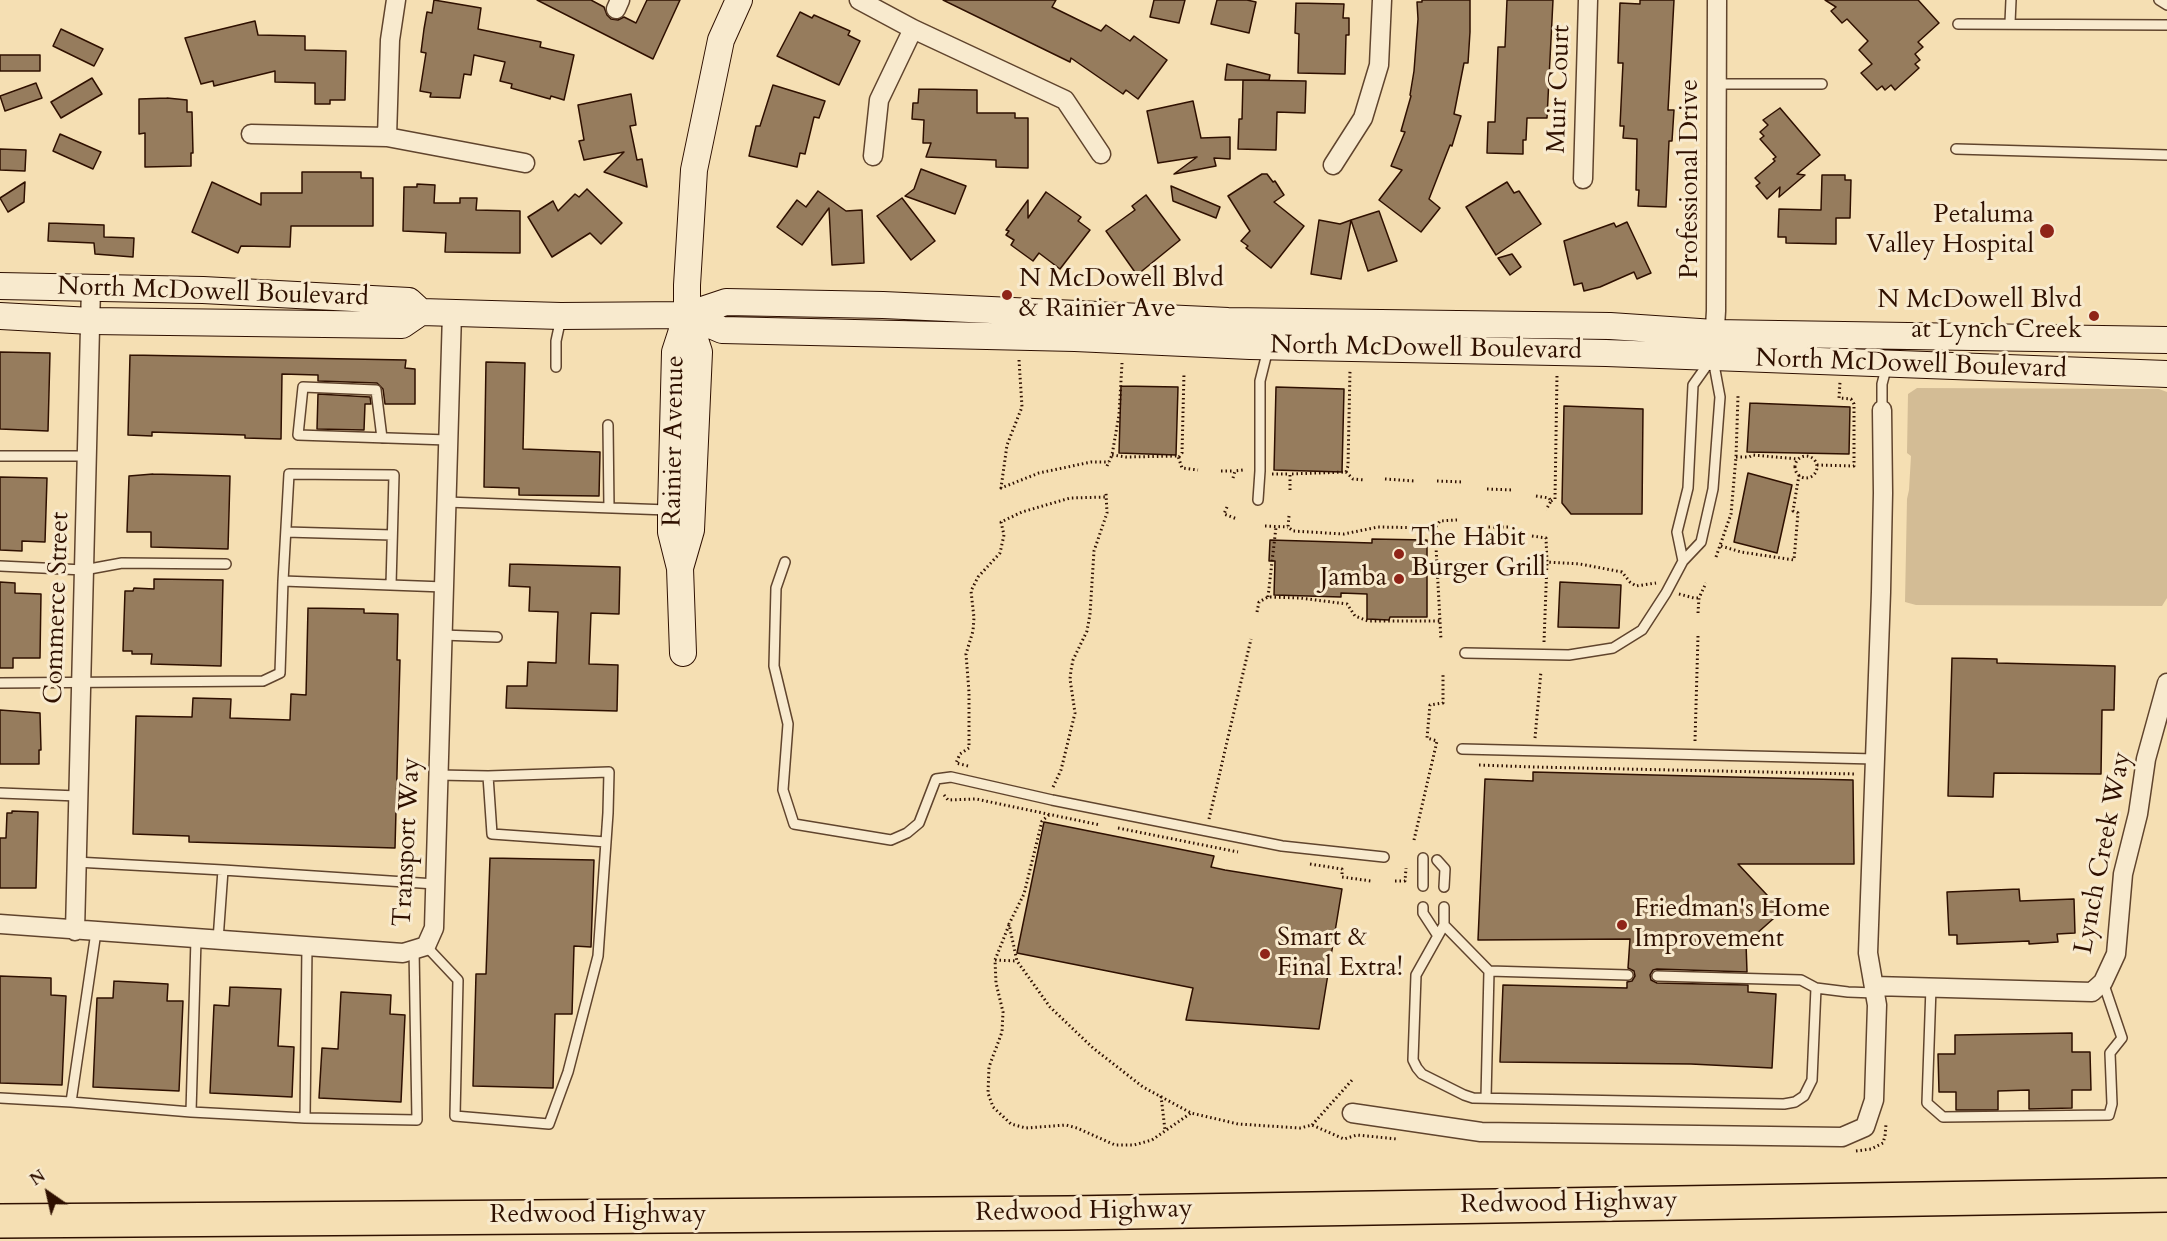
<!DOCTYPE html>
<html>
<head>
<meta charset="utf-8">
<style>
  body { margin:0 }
  #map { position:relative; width:2167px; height:1241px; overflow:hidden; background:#f5dfb3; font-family:Cardo,serif }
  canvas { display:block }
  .north { position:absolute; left:18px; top:1163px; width:60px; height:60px; -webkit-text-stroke:4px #f8eace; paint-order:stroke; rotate:326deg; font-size:16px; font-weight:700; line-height:24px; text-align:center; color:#2f1000 }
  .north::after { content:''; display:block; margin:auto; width:21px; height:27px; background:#2f1000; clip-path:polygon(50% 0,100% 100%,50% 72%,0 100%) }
</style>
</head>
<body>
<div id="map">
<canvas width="2167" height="1241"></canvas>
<div class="north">N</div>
</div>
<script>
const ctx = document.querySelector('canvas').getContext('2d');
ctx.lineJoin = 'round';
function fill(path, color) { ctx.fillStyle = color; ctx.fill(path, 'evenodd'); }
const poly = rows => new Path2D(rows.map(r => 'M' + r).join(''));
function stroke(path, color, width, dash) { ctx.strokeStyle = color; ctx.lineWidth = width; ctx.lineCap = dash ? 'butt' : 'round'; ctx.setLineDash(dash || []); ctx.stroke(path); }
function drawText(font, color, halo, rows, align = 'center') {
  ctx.font = font + ' Cardo,serif'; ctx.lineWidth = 6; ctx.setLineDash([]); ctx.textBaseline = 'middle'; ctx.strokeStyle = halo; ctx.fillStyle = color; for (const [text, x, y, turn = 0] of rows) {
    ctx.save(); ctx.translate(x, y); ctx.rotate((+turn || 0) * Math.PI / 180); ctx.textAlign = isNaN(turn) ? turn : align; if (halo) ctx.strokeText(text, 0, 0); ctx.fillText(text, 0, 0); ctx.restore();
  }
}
const green = poly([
  [1917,388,2159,389,2167,392,2167,598,2162,606,1916,605,1905,602,1907,499,1909,490,1911,456,1907,453,1908,394]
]);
const building = poly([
  [434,0,481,8,478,29,541,42,540,47,574,55,564,100,551,96,550,99,511,88,512,84,500,81,505,62,474,55,471,75,464,74,460,98,430,97,431,93,420,91,426,53,421,52,424,29,427,12,432,13,434,0],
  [537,0,591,0,604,7,607,15,611,19,618,20,624,17,636,23,647,0,680,0,653,59,537,0],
  [943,0,1056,0,1052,7,1101,31,1106,25,1130,41,1134,36,1167,60,1138,99,1126,90,1123,94,1071,58,1070,62,943,0],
  [1154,0,1185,0,1179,23,1150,17,1154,0],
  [1217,0,1247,0,1256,2,1249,33,1211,24,1217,0],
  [1422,0,1470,0,1470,32,1468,63,1464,63,1454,114,1461,116,1452,146,1450,145,1429,199,1440,208,1421,232,1379,200,1402,170,1391,166,1405,132,1401,131,1411,96,1410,95,1414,71,1418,19,1417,2,1422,2,1422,0],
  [1507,0,1553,0,1547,118,1527,118,1526,140,1523,140,1523,154,1487,153,1488,122,1495,122,1498,47,1505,47,1507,0],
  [1640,0,1674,0,1668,110,1674,110,1672,141,1669,141,1666,207,1638,206,1639,190,1636,190,1637,139,1623,138,1624,126,1620,126,1623,63,1618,63,1620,3,1640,4,1640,0],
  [1825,0,1918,0,1939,23,1918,42,1923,47,1915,54,1920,60,1915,64,1919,68,1895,90,1891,85,1885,90,1882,86,1877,90,1861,73,1872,64,1859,50,1868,41,1847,19,1842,23,1831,11,1836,7,1825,0],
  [1296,3,1344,4,1343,18,1349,18,1349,35,1346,35,1345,74,1298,73,1299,34,1295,33,1296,3],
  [800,12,812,18,814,15,850,31,848,35,860,41,839,85,777,56,800,12],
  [255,21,258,35,305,36,305,50,346,51,345,100,330,100,330,104,315,104,315,83,275,82,275,71,214,86,213,81,201,84,185,38,255,21],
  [61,29,103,49,94,66,53,46,61,29],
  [0,55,40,55,40,71,0,71,0,55],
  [1227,64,1270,75,1269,80,1225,80,1227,64],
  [92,78,102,94,61,118,51,102,92,78],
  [1243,80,1306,81,1305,113,1277,112,1276,150,1238,149,1239,119,1242,119,1243,80],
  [36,83,42,98,5,111,0,96,36,83],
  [773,85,825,101,819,118,814,117,805,154,800,153,797,167,749,156,756,126,760,126,773,85],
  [919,89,977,90,977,113,1015,113,1015,118,1028,118,1028,168,996,167,996,160,926,157,931,143,923,143,924,120,912,119,913,103,918,103,919,89],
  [631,94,636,125,630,126,637,160,642,159,647,187,604,172,624,152,584,160,579,141,584,140,578,105,631,94],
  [167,98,187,100,187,112,192,112,193,153,191,153,191,166,145,167,145,133,139,134,139,99,167,98],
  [1193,101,1201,138,1230,137,1230,159,1214,158,1216,166,1174,174,1197,157,1158,163,1147,111,1193,101],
  [1780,108,1820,155,1797,174,1805,175,1779,197,1780,187,1767,199,1756,186,1760,183,1755,178,1775,161,1773,159,1776,157,1760,139,1764,136,1760,132,1768,125,1763,120,1780,108],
  [60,134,101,152,93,169,53,151,60,134],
  [0,149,26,150,25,171,0,170,0,149],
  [921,169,966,186,955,214,905,196,914,189,921,169],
  [302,172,361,172,361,178,373,178,373,226,291,226,290,247,241,246,238,253,192,232,212,182,261,205,261,193,302,193,302,172],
  [1262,174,1267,174,1273,182,1275,181,1284,195,1274,202,1304,226,1271,268,1246,248,1248,246,1241,241,1250,231,1228,196,1262,174],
  [1822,175,1845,175,1845,180,1851,180,1850,218,1836,218,1836,244,1786,243,1786,237,1778,237,1779,209,1821,210,1822,175],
  [25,182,24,202,8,212,0,198,25,182],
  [1507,182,1514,193,1519,191,1541,224,1496,255,1466,207,1507,182],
  [417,184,435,185,434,203,460,203,460,198,477,198,476,210,520,211,520,253,445,252,446,233,403,231,404,187,417,187,417,184],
  [1171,186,1220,207,1216,218,1173,201,1171,186],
  [587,189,622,223,601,244,590,233,552,257,528,217,553,201,558,211,575,194,579,197,587,189],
  [818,191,846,211,862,210,864,263,832,265,829,208,802,245,777,227,797,200,806,207,818,191],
  [1046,192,1081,217,1078,221,1090,230,1060,269,1039,253,1033,261,1011,245,1014,240,1006,235,1009,231,1006,230,1028,200,1028,218,1046,192],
  [1146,195,1180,240,1137,275,1106,231,1135,210,1132,206,1146,195],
  [902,198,935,241,911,260,877,216,902,198],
  [1379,211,1397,261,1368,271,1351,220,1379,211],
  [1319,220,1340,224,1351,220,1341,279,1311,274,1319,220],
  [1627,222,1651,273,1637,279,1634,272,1600,287,1584,291,1582,283,1574,285,1564,241,1614,223,1616,227,1627,222],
  [49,223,104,225,104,237,134,238,133,257,95,254,94,243,48,241,49,223],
  [1512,254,1521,267,1510,275,1498,258,1512,254],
  [0,352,50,353,48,431,0,429,0,352],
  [130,355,406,360,405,368,415,369,415,404,385,404,383,389,377,383,318,381,318,375,282,374,281,439,245,438,245,435,152,432,152,436,128,435,130,355],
  [486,362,525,363,523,449,600,452,599,496,519,495,519,488,484,487,486,362],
  [1121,386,1178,387,1176,455,1119,453,1121,386],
  [1276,387,1344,389,1342,472,1274,470,1276,387],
  [318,394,370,397,371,404,365,404,364,430,317,429,318,394],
  [1750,403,1850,407,1849,454,1747,452,1750,403],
  [1564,406,1643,409,1642,514,1571,514,1562,503,1564,406],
  [1748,473,1792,485,1777,553,1734,542,1748,473],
  [153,474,230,476,228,549,151,547,151,532,127,532,129,476,153,474],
  [0,477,47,478,45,542,22,541,22,551,0,550,0,477],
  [1372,539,1427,540,1427,617,1390,617,1389,620,1367,619,1367,594,1341,593,1341,597,1274,595,1275,561,1269,561,1270,540,1372,543,1372,539],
  [510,564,620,567,619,614,591,613,589,664,618,665,617,711,506,708,507,686,527,686,528,662,556,663,557,633,558,612,529,611,530,587,509,586,510,564],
  [154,579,223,580,221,666,151,664,152,654,132,654,132,651,123,651,125,591,133,591,134,588,154,589,154,579],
  [0,582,15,583,15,593,41,594,40,658,13,658,13,668,0,668,0,582],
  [1560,582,1621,585,1619,628,1558,627,1560,582],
  [308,608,364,609,364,613,398,614,397,660,400,660,395,848,189,842,189,836,133,834,136,716,192,717,193,698,231,699,230,718,290,720,291,694,306,695,308,608],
  [1952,658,1997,659,1997,663,2115,666,2114,710,2102,710,2101,774,1994,773,1993,797,1948,796,1952,658],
  [0,710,40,713,41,750,39,750,39,764,0,764,0,710],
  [1533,772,1853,780,1854,864,1738,864,1782,911,1746,943,1747,972,1657,969,1653,970,1650,975,1651,980,1657,983,1748,985,1748,992,1776,994,1772,1068,1691,1064,1500,1062,1503,985,1627,988,1627,982,1632,981,1635,976,1634,971,1628,968,1630,939,1478,940,1485,779,1533,781,1533,772],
  [12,811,38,812,36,888,0,888,0,838,6,838,7,813,12,813,12,811],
  [1044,822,1214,856,1211,867,1225,870,1342,889,1319,1029,1186,1020,1193,988,1017,953,1044,822],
  [490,858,594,860,591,947,574,946,572,1014,555,1014,553,1088,473,1086,476,974,486,974,490,858],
  [2019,889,2020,901,2074,899,2075,933,2057,934,2058,942,2029,944,2029,941,1957,944,1957,935,1949,935,1947,892,2019,889],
  [0,976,51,978,51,995,66,996,62,1085,0,1083,0,976],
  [114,981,168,984,167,1001,183,1001,179,1091,93,1087,97,998,113,998,114,981],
  [230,987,281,989,278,1046,294,1047,292,1097,210,1093,214,1005,229,1006,230,987],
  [341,992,391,995,390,1014,405,1015,401,1102,319,1098,322,1048,338,1049,341,992],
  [2072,1033,2072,1052,2090,1052,2091,1090,2072,1090,2072,1108,2029,1109,2029,1090,1998,1091,1998,1110,1956,1110,1956,1092,1939,1092,1938,1054,1955,1054,1955,1035,2072,1033]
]);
const path = poly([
  [1019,360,1022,407,1007,445,1001,488,1039,473,1091,462,1109,462],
  [1112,455,1126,457,1178,456,1182,468,1198,470],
  '1795 467a11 11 0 1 1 22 0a11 11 0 1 1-22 0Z',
  [1179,457,1182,453,1184,373],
  [1736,457,1749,457,1753,455,1798,459],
  [1817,465,1854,466,1854,404,1851,399,1839,398,1840,382],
  [1107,466,1112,455,1119,415,1122,363],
  [1221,471,1234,471],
  [1346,472,1348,466,1350,370],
  [1272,474,1290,474],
  [1233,478,1235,471,1243,470],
  [1385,479,1414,481],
  [1437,481,1463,482],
  [1487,489,1513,490],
  [1290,490,1290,474,1346,472,1353,479,1364,480],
  [1536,496,1549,498,1551,501,1546,510],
  [1551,501,1555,499,1557,375],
  [1227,507,1224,514,1237,519],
  [1289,516,1288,527,1293,531,1344,534,1378,527,1435,528,1440,521,1457,520],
  [1265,526,1288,527],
  [1484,527,1508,527],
  [1435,528,1441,640],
  [1532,536,1546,538,1547,562,1580,564,1622,572,1630,582,1636,586,1656,583],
  [1721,546,1741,552,1794,560,1798,513,1793,511,1799,475],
  [1716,557,1731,514,1736,457,1738,396],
  [1679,594,1694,598,1699,598],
  [1268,597,1276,527],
  [1257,612,1259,602,1268,597,1300,598,1347,604,1355,616,1368,621,1440,621],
  [1698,613,1699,598,1706,583],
  [1544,642,1547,562],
  [1535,738,1541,671],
  [1695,741,1698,636],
  [1479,765,1534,767,1856,774],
  [968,766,956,763,960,754,969,748,969,692,966,654,973,631,974,618,971,591,978,577,1000,553,1004,535,1001,522,1022,512,1070,498,1106,497],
  [1053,787,1061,770,1075,713,1070,679,1071,670,1073,660,1087,631,1090,614,1094,551,1107,513,1106,493],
  [944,795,948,800,976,799,1100,825],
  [1049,815,1042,821,1024,894,1009,924,1017,961,1050,1007,1093,1048,1143,1087,1191,1113,1238,1124,1300,1128,1312,1125,1344,1139,1357,1135,1397,1139],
  [1209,819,1251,639],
  [1118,828,1238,852],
  [1414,840,1437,741,1427,738,1430,705,1443,703,1443,675],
  [1310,864,1342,869,1342,877,1371,881],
  [1395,881,1405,881,1406,868],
  [1009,925,995,960,996,983,1003,1012,1002,1032,989,1067,988,1093,993,1107,1011,1124,1026,1128,1066,1125,1077,1128,1115,1145,1134,1145,1152,1140,1191,1113],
  [995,960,1017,961],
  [1161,1096,1165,1130],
  [1312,1125,1353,1079],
  [1856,1151,1871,1149,1883,1143,1885,1136,1886,1124]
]);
const lane = poly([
  [2159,0,2167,5],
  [2010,23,2011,0],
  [1958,24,2167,25],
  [1716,84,1822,84],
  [1956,149,2167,155],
  [556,367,556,341,561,318],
  [1882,410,1882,384,1887,365],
  [608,425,609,508],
  [382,438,376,390,303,387,298,435,448,440],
  [0,456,87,456],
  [1258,500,1260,471,1260,381,1268,349],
  [446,502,668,510],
  [286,532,392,535],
  [1683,561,1677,532,1688,488,1693,385,1710,361],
  [785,562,776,588,774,666,788,724,783,790,794,824,891,840,907,833,919,823,936,779,951,777,1052,800,1282,846,1384,857],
  [0,566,84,570,122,563,226,564],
  [283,581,444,587],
  [442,635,497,637],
  [1465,653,1569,655,1613,648,1642,630,1666,593,1683,561,1701,542,1713,489,1720,397,1713,359],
  [0,683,263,681,280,673,283,581,289,474,394,475,391,585],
  [1462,749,1875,759],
  [488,776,492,834,606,842],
  [0,793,78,796],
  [1423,858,1423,886],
  [1437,860,1445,869,1444,887],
  [76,862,223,870],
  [1423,907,1423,913,1438,936],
  [1444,907,1444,925,1416,975,1413,1060,1417,1068,1422,1074,1464,1095,1473,1098,1784,1104,1795,1102,1804,1096,1812,1080,1816,988],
  [1444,925,1489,971,1628,975],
  [96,932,71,1102,191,1112],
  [196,939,191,1112,305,1118],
  [218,940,223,870,435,884],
  [307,946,305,1118,417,1120,414,949],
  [426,946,458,980,455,1116,549,1124,568,1072,598,956,608,813,609,772,488,776,438,775],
  [1657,976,1801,980,1816,988,1848,992,1875,993],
  [1931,987,1927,1103,1943,1117,2109,1115,2112,1104,2110,1053,2122,1038,2103,982],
  [0,1098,71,1102],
  [1486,1098,1489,971]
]);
const street = poly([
  [859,0,913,29,1065,100,1101,154],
  [616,9,620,0],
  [251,134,387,137,525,163],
  [387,137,390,40,396,0],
  [873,156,879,100,913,29],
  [1333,165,1363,118,1379,65,1382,0],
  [1583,179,1588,0],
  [1714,343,1716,311,1717,0],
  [0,924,403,953,426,946,434,928,452,313],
  [75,931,91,287],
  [1874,986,2092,992,2103,982,2116,954,2123,874,2138,814,2146,759,2167,683],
  [1352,1113,1481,1132,1842,1137,1865,1127,1874,1100,1877,1005,1868,953,1881,592,1883,493,1882,410]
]);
const secondary = poly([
  [0,286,203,290,409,301,421,312],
  [687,315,722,330,1075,338,1250,346,1606,353,2167,374],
  [0,316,91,321,402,325,421,312,561,316,687,315,726,302,883,305,1228,321,1610,326,1714,333,2167,340],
  [680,568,691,530,699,352,687,315,687,285,694,170,721,40,739,0],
  [683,653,680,568,671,532,671,510,675,352,687,315]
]);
const highway = poly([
  [0,1221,1068,1213,2167,1195]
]);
const markers = [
  [2047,231,8,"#8f2418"],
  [1007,295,6,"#8f2418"],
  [2094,316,6,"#8f2418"],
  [1399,554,6,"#8f2418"],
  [1399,579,6,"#8f2418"],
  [1622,925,6,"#8f2418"],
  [1265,954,6,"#8f2418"]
];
const streetNames = [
  ["Muir Court",1560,89,-88],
  ["Professional Drive",1691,179,-90],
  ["North McDowell Boulevard",213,293,2],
  ["North McDowell Boulevard",1426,349,1],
  ["North McDowell Boulevard",1911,365,2],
  ["Rainier Avenue",675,441,-89],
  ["Commerce Street",58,608,-88],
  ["Transport Way",408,842,-87],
  ["Lynch Creek Way",2104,853,-79],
  ["Redwood Highway",1569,1204,-1],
  ["Redwood Highway",1084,1212,-1],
  ["Redwood Highway",598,1216]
];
const poiNames = [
  ["Petaluma",2034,216,"right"],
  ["Valley Hospital",2034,246,"right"],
  ["N McDowell Blvd",1019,280],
  ["& Rainier Ave",1019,310],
  ["N McDowell Blvd",2082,301,"right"],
  ["at Lynch Creek",2082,331,"right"],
  ["The Habit",1411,539],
  ["Burger Grill",1411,569],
  ["Jamba",1387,579,"right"],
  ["Friedman's Home",1634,910],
  ["Improvement",1634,940],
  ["Smart &",1277,939],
  ["Final Extra!",1277,969]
];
fill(green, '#d3bc95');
fill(building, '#967c5d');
stroke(building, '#2f1000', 1.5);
stroke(lane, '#60442d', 12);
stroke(street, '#60442d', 21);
stroke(secondary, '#2f1000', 28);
stroke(highway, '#2f1000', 36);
stroke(path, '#2f1000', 3, [1.5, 3]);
stroke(lane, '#f8eace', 9);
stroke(street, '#f8eace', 18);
stroke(secondary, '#f8eace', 26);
stroke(highway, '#f5dfb3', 33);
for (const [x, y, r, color] of markers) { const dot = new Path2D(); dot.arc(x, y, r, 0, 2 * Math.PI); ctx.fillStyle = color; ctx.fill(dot); stroke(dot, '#f8eace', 2); }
drawText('26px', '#2f1000', '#f8eace', streetNames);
drawText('26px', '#2f1000', '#f8eace', poiNames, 'left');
</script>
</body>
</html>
